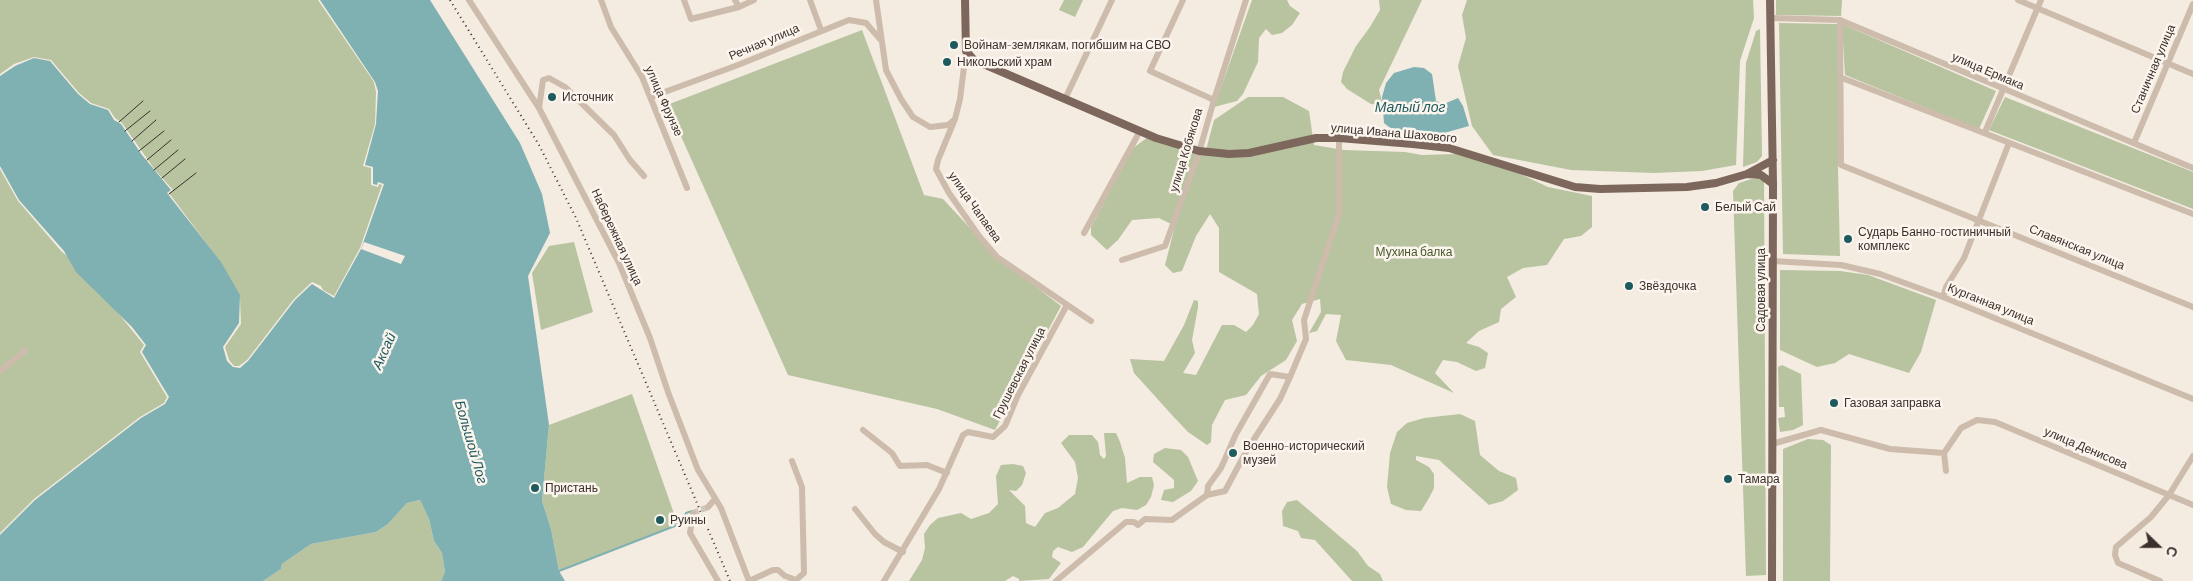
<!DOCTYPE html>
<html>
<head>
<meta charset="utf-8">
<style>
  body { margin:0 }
  #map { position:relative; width:2193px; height:581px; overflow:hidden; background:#f4ebe1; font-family:Barlow,sans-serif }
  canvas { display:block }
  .north { position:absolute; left:2133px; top:521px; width:50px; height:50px; -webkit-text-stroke:4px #fbf5ee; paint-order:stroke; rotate:112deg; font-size:14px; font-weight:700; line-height:20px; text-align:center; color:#3b302b }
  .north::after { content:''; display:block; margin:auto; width:18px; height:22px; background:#3b302b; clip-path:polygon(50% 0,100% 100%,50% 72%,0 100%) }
</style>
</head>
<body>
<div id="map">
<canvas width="2193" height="581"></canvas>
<div class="north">С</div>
</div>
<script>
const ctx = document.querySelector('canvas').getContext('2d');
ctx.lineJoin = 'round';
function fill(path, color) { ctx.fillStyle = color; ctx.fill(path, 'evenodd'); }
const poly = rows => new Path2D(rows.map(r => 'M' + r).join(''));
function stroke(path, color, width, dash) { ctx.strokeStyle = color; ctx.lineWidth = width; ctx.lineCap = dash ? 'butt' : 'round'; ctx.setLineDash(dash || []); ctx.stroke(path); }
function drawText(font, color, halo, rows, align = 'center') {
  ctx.font = font + ' Barlow,sans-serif'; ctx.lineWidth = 5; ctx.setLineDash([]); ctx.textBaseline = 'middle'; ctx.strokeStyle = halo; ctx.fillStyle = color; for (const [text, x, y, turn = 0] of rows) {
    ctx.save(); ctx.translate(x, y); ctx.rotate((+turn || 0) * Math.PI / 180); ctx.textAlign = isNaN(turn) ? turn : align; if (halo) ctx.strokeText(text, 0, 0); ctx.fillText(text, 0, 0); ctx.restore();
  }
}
const green = poly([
  [0,0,318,0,374,82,376,92,375,124,363,166,371,168,371,185,378,187,379,184,382,185,360,248,334,296,323,290,321,286,312,282,294,299,247,360,239,366,234,366,229,360,225,347,241,324,240,298,221,263,169,193,173,190,155,170,122,123,115,118,109,109,91,103,79,93,51,60,34,57,14,64,0,74],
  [1064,0,1083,0,1075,17,1059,10],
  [1252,0,1287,0,1290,6,1300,13,1292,25,1282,33,1272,35,1266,29,1259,38,1258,62,1243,94,1237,101,1214,107],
  [1379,0,1422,0,1379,90,1383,105,1371,104,1347,89,1341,82,1343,72,1356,46,1370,27,1380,10],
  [1467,0,1753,0,1754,18,1740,61,1736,165,1702,171,1654,173,1571,170,1493,155,1472,126,1458,66,1466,38,1462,15],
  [1776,0,1842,0,1841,16,1776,15],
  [1779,23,1837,24,1839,76,1838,168,1840,256,1783,254],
  [1842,24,1996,91,1979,129,1845,75],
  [1760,29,1762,156,1757,162,1743,167,1746,63,1756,31],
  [862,30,924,195,943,199,997,257,1061,306,995,430,937,409,788,375,667,105],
  [1248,97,1283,97,1309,111,1314,145,1344,150,1405,152,1422,155,1455,154,1491,160,1548,187,1592,196,1592,227,1581,236,1564,239,1547,265,1523,268,1507,277,1516,297,1501,309,1499,322,1479,331,1466,343,1479,347,1488,353,1485,368,1476,371,1457,362,1443,360,1435,373,1454,393,1391,365,1346,360,1336,341,1341,315,1326,314,1317,331,1309,333,1321,312,1320,299,1302,304,1292,320,1297,341,1286,360,1261,376,1246,395,1225,400,1212,425,1211,442,1207,445,1188,432,1171,414,1134,373,1130,359,1164,361,1184,325,1194,300,1198,301,1198,307,1192,340,1195,353,1183,373,1196,375,1222,325,1234,325,1246,332,1253,325,1259,314,1257,294,1219,272,1219,228,1210,214,1196,236,1182,271,1173,273,1165,265,1175,226,1159,218,1132,220,1118,240,1107,250,1091,235,1091,227,1132,149,1148,137,1205,154,1214,120],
  [2005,97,2193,172,2193,209,1989,130],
  [0,169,18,201,62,252,80,266,144,345,140,352,167,397,164,403,140,417,34,499,0,533],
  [1764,178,1766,575,1746,576,1733,191,1739,183,1751,179],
  [574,242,593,312,541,330,532,273,549,246],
  [1780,270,1840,271,1868,275,1936,300,1921,352,1909,373,1849,354,1835,363,1817,367,1780,350],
  [1782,365,1801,374,1803,425,1793,430,1780,432,1778,418,1785,417,1784,407,1779,407,1778,367],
  [632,394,678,525,559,571,551,529,542,501,549,425],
  [1460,414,1475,421,1480,455,1499,471,1516,478,1518,490,1503,501,1489,505,1439,460,1416,456,1416,460,1429,467,1434,474,1434,488,1429,498,1421,511,1406,510,1391,504,1387,487,1390,453,1397,432,1407,423,1424,418],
  [1104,433,1116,433,1120,442,1125,458,1127,483,1140,477,1152,477,1154,485,1151,497,1146,505,1137,510,1122,508,1113,511,1083,547,1072,552,1058,547,1053,551,1052,557,1061,563,1049,579,1019,581,1019,579,1013,576,1005,581,909,581,922,560,925,548,924,534,930,525,938,518,961,513,971,519,989,513,998,504,996,476,1001,465,1013,464,1023,466,1026,473,1022,485,1016,491,1009,490,1025,506,1026,523,1035,527,1045,513,1058,508,1075,494,1078,478,1075,462,1061,443,1069,435,1092,435,1098,442,1100,455,1104,459,1106,456],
  [1808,439,1823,440,1831,445,1830,581,1783,581,1783,449],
  [1165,448,1181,450,1188,457,1198,481,1191,491,1173,502,1161,500,1164,490,1174,488,1174,480,1153,462,1154,454],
  [420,500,429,519,434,541,442,553,445,572,441,581,263,581,281,569,282,564,311,544,376,532,388,524,407,503],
  [1297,500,1357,551,1368,566,1380,574,1383,581,1352,581,1315,540,1301,538,1298,531,1283,526,1282,511,1287,502]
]);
const water = poly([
  [320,0,430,0,520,143,542,194,550,233,528,276,549,425,542,501,551,529,559,571,565,581,441,581,445,572,442,553,434,541,429,519,420,500,407,503,388,524,376,532,311,544,282,564,281,569,263,581,0,581,0,535,35,500,141,418,165,404,169,397,142,352,146,345,132,327,76,272,64,251,19,200,0,166,0,76,15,66,34,58,50,61,78,94,90,104,108,110,114,120,121,124,142,155,171,190,167,193,221,262,240,295,239,323,223,347,227,361,233,367,240,368,248,361,295,300,312,284,334,298,361,249,384,184,378,182,377,185,373,184,373,167,365,165,376,124,378,91,375,82],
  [1414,67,1424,68,1432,74,1436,101,1444,104,1458,98,1463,106,1469,126,1426,138,1398,134,1384,123,1382,97,1386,83,1394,73]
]);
const pier = poly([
  [364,242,405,256,401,264,361,249]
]);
const stream = poly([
  [559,571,680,524,686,513,692,511]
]);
const minorTunnel = poly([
  [693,513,708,507]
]);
const minor = poly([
  [469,0,539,108,619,263,650,338,668,392,698,470,721,508,749,581],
  [601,0,611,27,642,77,687,188],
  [684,0,691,19,739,7,754,0],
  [735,0,739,7],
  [810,0,821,30],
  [876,0,886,70,901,99,913,117,930,127,948,125,954,120],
  [2018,0,2193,74],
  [1770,18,1840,20,2193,168],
  [1840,20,1841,165,2193,307],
  [966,51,960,99,955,119,938,160,936,169,949,193,979,236,997,257,1091,321],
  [1842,78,2193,214],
  [651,97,738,65,849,20,866,23,880,39],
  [1065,99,1112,0],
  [1214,100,1246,0],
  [539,108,543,80,549,78,565,87,614,135,630,160,644,176],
  [1985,132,2041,0],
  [2134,143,2193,4],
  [1084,233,1140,131],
  [1122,260,1165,246,1198,156,1214,100,1150,71,1183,0],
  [1773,261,1841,265,1880,274,1943,297,2193,399],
  [1943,297,1946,287,1964,258,2009,143],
  [0,371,25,351],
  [1290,377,1270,374,1236,434,1221,468,1208,486,1207,495,1225,491,1247,450,1280,399,1290,377,1306,339,1304,320,1339,214,1339,138],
  [863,430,892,453,900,466,927,465,947,473],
  [1772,444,1821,430,1890,449,1944,453],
  [1946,471,1944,453,1961,428,1977,420,1995,422,2193,505],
  [708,507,715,499],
  [855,509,875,534,884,542,903,552],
  [693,513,690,533,718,581],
  [749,581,773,570,778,570,785,576,796,580,804,573,802,487,792,461],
  [884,581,939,489,963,435,968,432,993,437,1005,426,1018,395,1067,305],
  [1056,581,1126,522,1134,522,1138,525,1145,519,1172,520,1207,495],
  [2160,581,2118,563,2115,555,2116,547,2151,517,2169,495,2193,456]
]);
const major = poly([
  [965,0,966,51,974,60,1156,138,1199,151,1229,154,1249,153,1316,138,1339,138,1413,144,1449,148,1575,187,1600,189,1687,187,1716,183,1747,174,1773,160],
  [1770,0,1773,184,1772,581],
  [1747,174,1761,175,1773,184]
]);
const tram = poly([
  [119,122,143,101],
  [125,131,150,111],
  [132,141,156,120],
  [139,151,164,131],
  [147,160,171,140],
  [154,170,178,150],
  [162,178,185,159],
  [169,194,196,173]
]);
const rail = poly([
  [450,0,539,145,576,218,730,581]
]);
const markers = [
  [954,45,5,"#1f5a5e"],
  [947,62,5,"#1f5a5e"],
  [552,97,5,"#1f5a5e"],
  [1705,207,5,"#1f5a5e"],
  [1848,239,5,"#1f5a5e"],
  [1629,286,5,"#1f5a5e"],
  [1834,403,5,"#1f5a5e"],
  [1233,453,5,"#1f5a5e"],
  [1728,479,5,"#1f5a5e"],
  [535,488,5,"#1f5a5e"],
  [660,520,5,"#1f5a5e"]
];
const streetNames = [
  ["Речная улица",764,42,-23],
  ["Станичная улица",2153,69,-67],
  ["улица Ермака",1988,71,23],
  ["улица Фрунзе",664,101,66],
  ["улица Ивана Шахового",1394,133,5],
  ["улица Кобякова",1186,150,-73],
  ["улица Чапаева",975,207,55],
  ["Набережная улица",617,237,65],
  ["Славянская улица",2077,247,22],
  ["Садовая улица",1761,290,-90],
  ["Курганная улица",1991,304,22],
  ["Грушевская улица",1019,373,-63],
  ["улица Денисова",2086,448,23]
];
const poiNames = [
  ["Войнам-землякам, погибшим на СВО",964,45],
  ["Никольский храм",957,62],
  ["Источник",562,97],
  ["Белый Сай",1715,207],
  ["Сударь Банно-гостиничный",1858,232],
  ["комплекс",1858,246],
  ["Звёздочка",1639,286],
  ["Газовая заправка",1844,403],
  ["Военно-исторический",1243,446],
  ["музей",1243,460],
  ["Тамара",1738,479],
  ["Пристань",545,488],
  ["Руины",670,520]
];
const parkNames = [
  ["Мухина балка",1414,252]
];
const waterNames = [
  ["Малый лог",1410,107],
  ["Аксай",384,351,-66],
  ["Большой Лог",471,442,74]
];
fill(green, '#b8c4a0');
fill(water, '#7fb0b2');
fill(pier, '#f4ebe1');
stroke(stream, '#7fb0b2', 2);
stroke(minorTunnel, '#cfc6bd', 6, [6, 3]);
stroke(minor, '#cdbbac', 6);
stroke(major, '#7d675c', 8);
stroke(tram, '#3b302b', 1);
stroke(rail, '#3b302b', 2, [1, 4]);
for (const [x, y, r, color] of markers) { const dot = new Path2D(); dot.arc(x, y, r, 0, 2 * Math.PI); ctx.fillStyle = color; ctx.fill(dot); stroke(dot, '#fbf5ee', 2); }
drawText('12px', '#3b302b', '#fbf5ee', streetNames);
drawText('12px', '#3b302b', '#fbf5ee', poiNames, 'left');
drawText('12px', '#4a5a2e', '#fbf5ee', parkNames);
drawText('italic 14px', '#1f5a5e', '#fbf5ee', waterNames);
</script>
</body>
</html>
